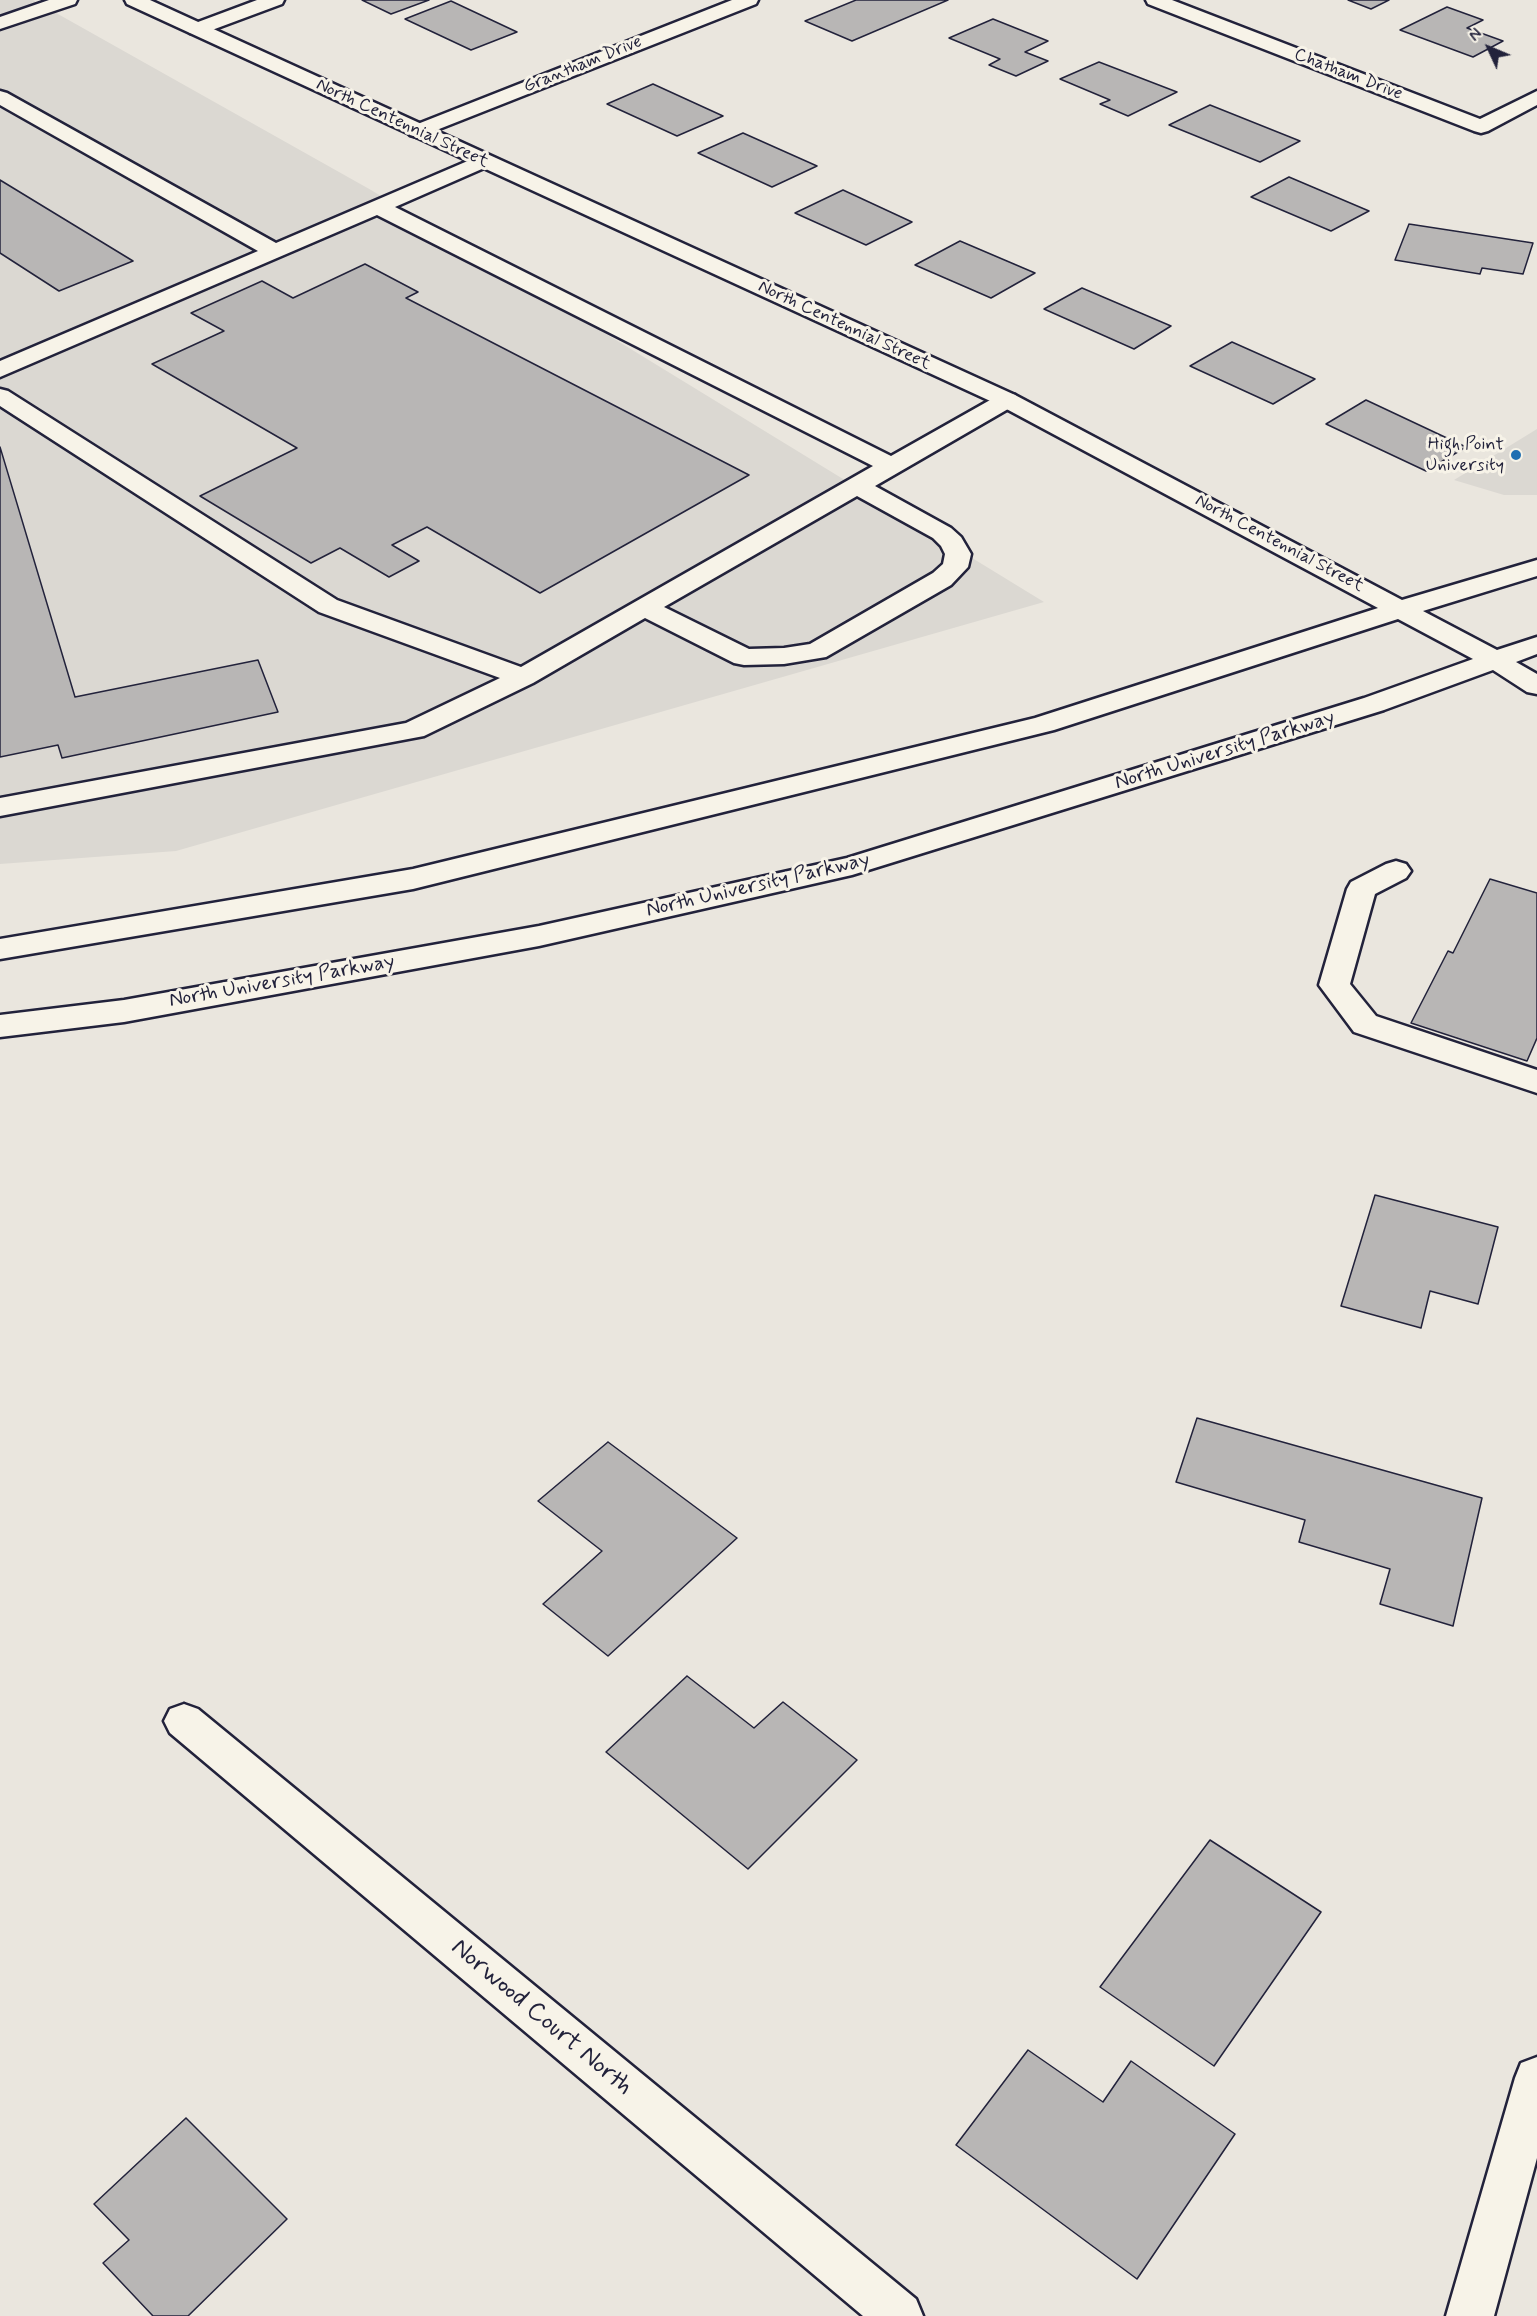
<!DOCTYPE html>
<html>
<head>
<meta charset="utf-8">
<style>
  body { margin:0 }
  #map { position:relative; width:1537px; height:2316px; overflow:hidden; background:#eae6de; font-family:Mynerve,sans-serif }
  canvas { display:block }
  .north { position:absolute; left:1459px; top:18px; width:60px; height:60px; -webkit-text-stroke:4px #f7f3e8; paint-order:stroke; rotate:314deg; font-size:16px; font-weight:700; line-height:24px; text-align:center; color:#22223b }
  .north::after { content:''; display:block; margin:auto; width:21px; height:27px; background:#22223b; clip-path:polygon(50% 0,100% 100%,50% 72%,0 100%) }
</style>
</head>
<body>
<div id="map">
<canvas width="1537" height="2316"></canvas>
<div class="north">N</div>
</div>
<script>
const ctx = document.querySelector('canvas').getContext('2d');
ctx.lineJoin = 'round';
function fill(path, color) { ctx.fillStyle = color; ctx.fill(path, 'evenodd'); }
const poly = rows => new Path2D(rows.map(r => 'M' + r).join(''));
function stroke(path, color, width, dash) { ctx.strokeStyle = color; ctx.lineWidth = width; ctx.lineCap = dash ? 'butt' : 'round'; ctx.setLineDash(dash || []); ctx.stroke(path); }
function drawText(font, color, halo, rows, align = 'center') {
  ctx.font = font + ' Mynerve,sans-serif'; ctx.lineWidth = 6; ctx.setLineDash([]); ctx.textBaseline = 'middle'; ctx.strokeStyle = halo; ctx.fillStyle = color; for (const [text, x, y, turn = 0] of rows) {
    ctx.save(); ctx.translate(x, y); ctx.rotate((+turn || 0) * Math.PI / 180); ctx.textAlign = isNaN(turn) ? turn : align; if (halo) ctx.strokeText(text, 0, 0); ctx.fillText(text, 0, 0); ctx.restore();
  }
}
const built = poly([
  [0,0,33,0,371,190,1044,602,176,851,0,864],
  [1537,429,1537,495,1504,495,1454,480]
]);
const building = poly([
  [362,0,429,0,391,14,362,0],
  [856,0,948,0,852,41,805,21,856,0],
  [1348,0,1389,0,1371,9,1348,0],
  [451,1,517,32,471,50,405,19,451,1],
  [1447,7,1483,20,1467,28,1503,41,1473,57,1400,30,1447,7],
  [993,19,1048,41,1025,52,1048,61,1016,76,989,65,1000,59,949,38,993,19],
  [1099,62,1177,92,1128,116,1100,104,1110,100,1060,79,1099,62],
  [653,84,723,116,677,136,607,104,653,84],
  [1210,105,1300,141,1260,162,1169,125,1210,105],
  [743,133,817,166,772,187,698,153,743,133],
  [1289,177,1369,211,1331,231,1251,197,1289,177],
  [0,180,133,261,59,291,0,253,0,180],
  [843,190,912,222,866,245,795,213,843,190],
  [1409,224,1533,243,1523,274,1482,268,1480,274,1395,260,1409,224],
  [960,241,1035,273,991,298,915,265,960,241],
  [365,264,418,292,406,298,749,475,540,593,427,527,392,545,419,561,389,577,340,548,311,563,200,496,297,448,152,364,224,331,191,313,262,281,293,298,365,264],
  [1082,288,1171,326,1134,349,1044,309,1082,288],
  [1232,342,1315,379,1273,404,1190,366,1232,342],
  [1366,400,1466,447,1426,471,1326,424,1366,400],
  [0,447,75,697,258,660,278,712,62,758,58,745,0,757,0,447],
  [1490,879,1537,893,1537,1038,1527,1061,1411,1023,1448,951,1453,953,1490,879],
  [1375,1195,1498,1227,1478,1304,1430,1291,1421,1328,1341,1306,1375,1195],
  [1197,1418,1482,1498,1453,1626,1380,1604,1390,1569,1299,1542,1305,1520,1176,1482,1197,1418],
  [608,1442,737,1538,608,1656,543,1604,602,1551,538,1501,608,1442],
  [687,1676,754,1728,783,1702,857,1760,748,1869,606,1752,687,1676],
  [1210,1840,1321,1912,1214,2066,1100,1987,1210,1840],
  [1028,2050,1103,2102,1131,2061,1235,2134,1137,2279,956,2145,1028,2050],
  [186,2118,287,2219,188,2316,153,2316,103,2263,129,2240,94,2204,186,2118]
]);
const minor = poly([
  [49,0,77,0,75,4,0,29,0,17,49,0],
  [257,0,284,0,282,4,204,33,190,33,187,29,190,25,257,0],
  [732,0,758,0,756,4,424,135,417,137,410,135,407,131,410,127,732,0],
  [1146,0,1172,0,1480,119,1537,91,1537,105,1488,131,1481,133,1474,131,1148,4,1146,0],
  [0,91,7,93,276,243,477,157,484,155,491,157,494,161,491,165,395,207,891,456,999,395,1007,393,1015,395,1019,400,1015,405,875,486,951,528,961,537,971,554,968,567,951,585,826,657,784,664,744,665,734,663,645,618,533,683,424,736,0,816,0,798,406,723,500,678,319,612,0,406,0,389,8,391,337,600,521,667,873,466,377,215,0,377,0,361,258,251,0,105,0,91],
  [857,496,933,538,941,546,945,554,943,564,933,573,810,644,784,648,749,649,664,607,857,496],
  [1396,861,1406,864,1411,871,1406,878,1375,894,1350,984,1376,1016,1537,1070,1537,1093,1354,1032,1319,985,1347,889,1351,882,1386,864,1396,861],
  [184,1704,198,1709,916,2299,923,2316,863,2316,170,1733,164,1721,170,1709,184,1704],
  [1537,2057,1537,2158,1494,2316,1446,2316,1515,2078,1521,2063,1537,2057]
]);
const major = poly([
  [125,0,150,0,1015,395,1402,600,1537,560,1537,576,1423,611,1497,650,1537,637,1537,654,1516,662,1537,674,1537,694,1527,692,1493,670,1384,710,852,875,539,946,124,1022,0,1037,0,1015,124,1000,539,926,847,858,1364,698,1473,659,1398,619,1054,730,413,889,0,959,0,939,413,869,1035,718,1378,608,999,405,127,4,125,0]
]);
const markers = [
  [1516,455,6,"#1f6fb2"]
];
const farStreetnames = [
  ["Grantham Drive",583,65,-22],
  ["Chatham Drive",1348,75,21],
  ["North Centennial Street",402,124,25],
  ["North Centennial Street",844,326,25],
  ["North Centennial Street",1279,544,28]
];
const farPoinames = [
  ["High Point",1504,445],
  ["University",1504,466]
];
const streetNames = [
  ["North University Parkway",1225,751,-17],
  ["North University Parkway",758,886,-13],
  ["North University Parkway",282,982,-10]
];
const nearStreetnames = [
  ["Norwood Court North",541,2018,40]
];
fill(built, '#dbd8d2');
fill(building, '#b8b6b5');
stroke(building, '#22223b', 1.5);
stroke(minor, '#22223b', 5);
stroke(major, '#22223b', 5);
fill(minor, '#f7f3e8');
fill(major, '#f7f3e8');
for (const [x, y, r, color] of markers) { const dot = new Path2D(); dot.arc(x, y, r, 0, 2 * Math.PI); ctx.fillStyle = color; ctx.fill(dot); stroke(dot, '#f7f3e8', 2); }
drawText('18px', '#22223b', '#f7f3e8', farStreetnames);
drawText('18px', '#22223b', '#f7f3e8', farPoinames, 'right');
drawText('21px', '#22223b', '#f7f3e8', streetNames);
drawText('26px', '#22223b', '#f7f3e8', nearStreetnames);
</script>
</body>
</html>
